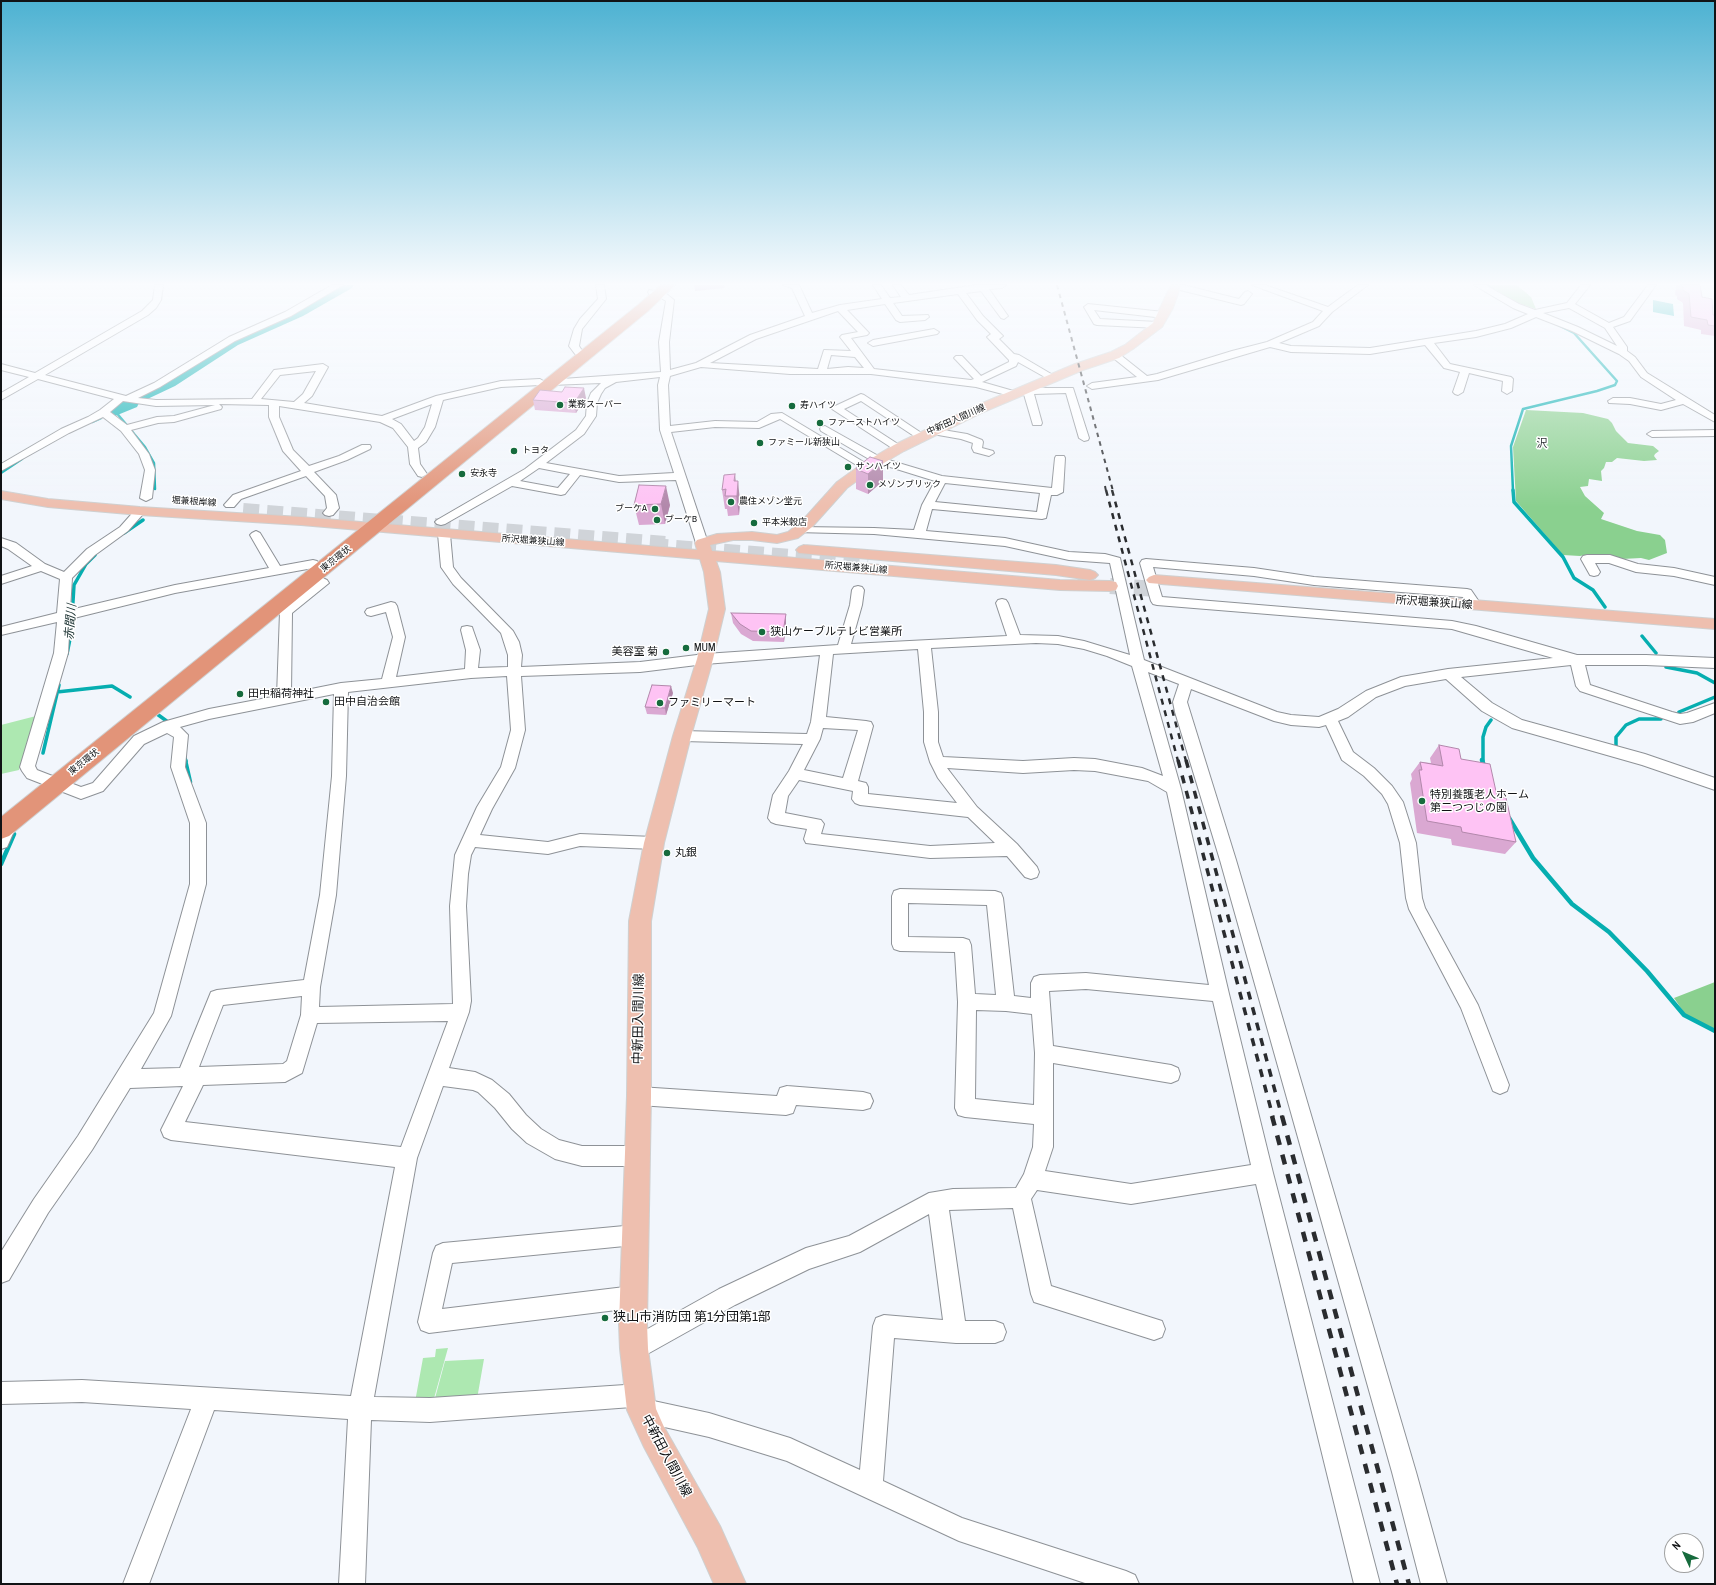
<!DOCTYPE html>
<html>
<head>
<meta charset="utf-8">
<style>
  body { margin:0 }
  #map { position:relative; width:1716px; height:1585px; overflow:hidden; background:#f2f6fc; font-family:"Archivo Narrow",sans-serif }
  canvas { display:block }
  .frame { position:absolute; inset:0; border:2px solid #111315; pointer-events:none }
  .north { position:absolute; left:1664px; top:1533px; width:40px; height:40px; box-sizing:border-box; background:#fff; border:1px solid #a0a1a1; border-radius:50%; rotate:314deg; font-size:11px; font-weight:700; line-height:16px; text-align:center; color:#111315 }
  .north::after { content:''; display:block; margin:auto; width:14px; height:18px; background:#166b3d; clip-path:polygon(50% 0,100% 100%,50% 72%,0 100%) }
</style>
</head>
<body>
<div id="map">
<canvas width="1716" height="1585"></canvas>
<div class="frame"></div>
<div class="north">N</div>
</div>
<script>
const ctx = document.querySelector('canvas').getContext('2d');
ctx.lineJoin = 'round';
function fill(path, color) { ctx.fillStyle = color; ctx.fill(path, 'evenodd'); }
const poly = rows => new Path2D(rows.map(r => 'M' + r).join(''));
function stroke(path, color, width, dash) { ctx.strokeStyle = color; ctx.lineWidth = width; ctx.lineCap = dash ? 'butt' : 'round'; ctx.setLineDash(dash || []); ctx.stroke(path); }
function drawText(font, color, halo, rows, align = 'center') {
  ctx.font = font + ' "Archivo Narrow","Noto Sans JP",sans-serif'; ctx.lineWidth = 3; ctx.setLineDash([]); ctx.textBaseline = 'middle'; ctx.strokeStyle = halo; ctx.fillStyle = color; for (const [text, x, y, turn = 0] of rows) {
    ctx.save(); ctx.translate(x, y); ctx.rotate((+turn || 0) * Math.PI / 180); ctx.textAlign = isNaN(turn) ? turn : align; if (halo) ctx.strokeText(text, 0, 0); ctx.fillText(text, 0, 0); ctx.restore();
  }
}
const green = poly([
  [36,716,19,770,1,774,1,725],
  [448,1348,433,1402,415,1402,423,1358,435,1357,436,1349],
  [484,1359,477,1399,434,1402,445,1361]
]);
const forest = poly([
  [1488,285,1517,285,1531,297,1536,309,1515,302],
  [1526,410,1583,413,1608,419,1612,423,1616,431,1628,443,1653,446,1659,451,1655,454,1654,456,1657,460,1644,461,1617,458,1612,462,1606,462,1604,468,1601,471,1602,481,1589,479,1588,486,1580,487,1585,496,1604,513,1601,519,1637,531,1660,535,1665,540,1667,553,1649,560,1641,558,1622,559,1590,554,1580,556,1563,555,1516,501,1513,447],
  [1715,982,1715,1030,1685,1014,1674,998]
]);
const water = poly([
  [1653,300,1673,304,1674,316,1653,312]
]);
const streamFar2 = poly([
  [1487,285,1494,290],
  [115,411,145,447,154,463,155,489],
  [92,422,101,418],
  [1,473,22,459],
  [1513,491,1511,446,1523,409,1597,391,1615,385,1617,381,1574,333,1556,324]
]);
const streamFar1 = poly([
  [1513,490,1514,502,1563,557,1574,578,1593,590,1605,607],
  [124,533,143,520],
  [1642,636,1656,653],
  [67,654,71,634,74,585,86,564,95,555],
  [1666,667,1697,673,1715,683],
  [57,692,112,686,130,697],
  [1679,712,1715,697],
  [157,714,168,722],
  [1616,746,1616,737,1626,725,1639,719,1661,719],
  [43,753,59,685],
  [185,758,186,761],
  [1483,761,1483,737,1486,727,1491,720]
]);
const stream = poly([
  [185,760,190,782],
  [1482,760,1484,766],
  [1509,818,1533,858,1572,904,1609,932,1647,971,1684,1015,1715,1031],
  [1,864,14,834]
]);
const river = poly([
  [335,285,354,285,352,288,303,316,238,345,175,386,139,403,137,407,115,416,109,415,107,411,109,407,131,398,133,395,163,380,228,339,293,310,335,285]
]);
const majorTunnel = poly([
  [243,511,665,544],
  [652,546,868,563],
  [1110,586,1159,589]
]);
const minor = poly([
  [155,285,163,285,161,300,156,308,148,315,45,375,126,396,154,383,229,337,285,312,332,285,343,285,291,316,235,341,160,387,138,398,156,400,252,399,274,370,323,364,328,367,312,396,304,403,382,416,436,396,501,381,540,379,545,382,540,385,501,387,443,400,435,427,426,442,418,448,420,464,427,474,422,477,418,476,410,464,408,447,393,428,380,422,279,406,279,417,293,450,309,466,339,456,362,445,370,445,371,447,370,449,347,460,314,472,336,495,339,508,333,515,329,516,325,515,323,513,327,508,325,496,306,476,241,499,234,507,226,507,224,505,233,495,301,471,283,451,269,417,269,405,219,404,222,407,221,409,174,422,158,423,131,430,149,454,155,470,152,498,146,501,140,498,145,470,139,454,121,431,103,417,69,433,1,471,1,464,61,429,88,417,100,410,114,399,38,379,1,400,1,393,29,377,1,370,1,364,35,373,142,311,153,300,155,285],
  [316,371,303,394,294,402,261,399,280,375,316,371],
  [123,401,156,406,215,405,174,416,157,417,127,425,110,412,123,401],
  [432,404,425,427,418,438,414,441,401,424,392,419,432,404],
  [596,285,604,285,606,299,582,329,579,346,583,352,578,355,575,354,569,346,574,329,580,319,598,299,596,285],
  [783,285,799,285,812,313,840,305,882,299,873,285,881,285,890,298,901,297,893,285,901,285,909,295,977,285,1006,285,1002,288,989,289,1008,316,1004,319,1001,318,981,291,966,293,983,316,1003,336,999,339,1014,354,1019,355,1058,378,1056,380,1050,380,1018,362,1016,366,982,382,1017,392,1019,394,1014,397,976,387,871,374,790,374,701,367,670,376,668,385,670,426,715,421,757,422,771,414,782,413,872,467,871,469,863,469,780,419,759,428,715,427,671,432,708,543,706,546,702,547,698,546,696,543,676,480,619,482,580,475,565,494,561,495,512,486,445,524,441,525,437,524,435,522,437,520,525,469,576,430,586,416,587,403,591,393,601,383,551,385,546,382,548,380,661,372,659,342,666,301,658,296,649,294,648,292,649,290,664,292,674,300,669,342,670,370,696,363,750,335,805,316,792,288,783,285],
  [958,294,977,320,991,334,987,337,1009,360,1009,362,981,376,962,356,956,356,954,358,956,360,974,379,971,380,874,369,851,338,867,335,869,333,847,310,885,304,896,320,900,322,925,320,929,317,928,315,902,316,893,303,958,294],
  [838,311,858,332,842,335,840,337,851,351,824,350,818,369,710,363,756,339,838,311],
  [831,355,855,357,864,368,848,367,827,369,831,355],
  [660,377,658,385,660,430,674,473,619,476,546,463,584,434,596,416,597,403,601,394,605,388,616,382,660,377],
  [539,468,570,474,558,488,520,481,539,468],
  [1171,285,1183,285,1239,299,1245,292,1248,291,1252,294,1244,304,1241,305,1172,288,1171,285],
  [1252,285,1265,285,1328,307,1358,285,1368,285,1332,312,1319,326,1279,343,1291,346,1370,348,1476,331,1505,324,1528,314,1513,308,1474,285,1485,285,1519,304,1535,310,1567,303,1581,285,1590,285,1575,304,1609,323,1624,317,1648,285,1656,285,1630,321,1613,327,1627,347,1627,351,1635,357,1647,373,1715,415,1715,422,1683,404,1661,410,1630,404,1609,403,1608,401,1613,398,1630,398,1661,404,1676,400,1641,377,1629,361,1619,354,1572,331,1536,317,1511,328,1476,337,1434,343,1450,364,1511,377,1513,379,1512,391,1507,394,1502,391,1503,381,1469,373,1463,392,1458,395,1455,394,1453,392,1460,372,1444,368,1425,345,1370,354,1291,352,1270,347,1158,380,1092,389,1087,386,1092,383,1137,377,1112,357,1110,355,1112,353,1118,353,1147,376,1157,374,1232,351,1267,342,1313,322,1323,311,1252,285],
  [1569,308,1605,328,1617,346,1578,327,1543,313,1569,308],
  [1088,304,1164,312,1168,315,1164,318,1094,310,1100,319,1158,322,1162,325,1158,328,1097,325,1094,324,1084,307,1088,304],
  [934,329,939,332,937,334,873,346,868,343,873,340,934,329],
  [1028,386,1032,388,1073,388,1089,438,1088,440,1084,441,1079,438,1066,393,1034,394,1042,423,1041,425,1033,425,1023,391,1025,387,1028,386],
  [861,394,864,395,926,436,925,438,917,438,861,401,844,409,904,448,903,450,895,450,832,409,833,407,861,394],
  [825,426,882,458,942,476,1052,488,1055,458,1056,456,1064,456,1065,458,1063,492,1057,495,1051,495,1046,518,1042,519,932,509,926,531,1005,538,1069,552,1105,554,1120,558,1144,660,1277,712,1291,715,1319,717,1338,709,1366,691,1401,677,1448,669,1553,658,1452,629,1157,605,1153,604,1151,601,1140,563,1142,560,1146,559,1254,568,1314,577,1467,589,1471,590,1482,606,1480,609,1472,609,1463,597,1314,585,1254,576,1153,567,1162,597,1452,621,1476,626,1577,655,1646,655,1715,658,1715,668,1646,665,1585,665,1590,685,1672,712,1680,714,1687,713,1715,703,1715,713,1693,722,1680,724,1580,691,1576,686,1571,665,1461,677,1492,703,1522,720,1645,754,1715,778,1715,790,1642,765,1512,728,1482,711,1446,679,1405,686,1376,697,1348,717,1338,721,1353,752,1374,768,1392,786,1403,802,1416,843,1422,898,1425,908,1478,1005,1509,1085,1507,1091,1500,1094,1493,1091,1461,1008,1409,909,1406,898,1400,843,1388,804,1382,794,1364,776,1342,760,1326,725,1319,727,1291,725,1274,721,1191,689,1187,702,1236,860,1416,1472,1447,1584,1421,1584,1392,1472,1220,860,1175,712,1173,702,1179,684,1148,672,1181,789,1229,994,1273,1173,1380,1584,1354,1584,1256,1184,1131,1204,1037,1190,1031,1199,1051,1286,1162,1321,1165,1329,1162,1337,1154,1340,1034,1302,1031,1294,1013,1208,949,1210,965,1321,995,1321,1003,1324,1006,1332,1003,1340,995,1343,956,1343,894,1338,883,1481,962,1518,1126,1571,1135,1575,1139,1584,1088,1584,959,1541,787,1461,709,1437,642,1422,634,1418,630,1410,632,1407,430,1422,371,1420,365,1584,339,1584,348,1419,214,1410,149,1584,123,1584,191,1409,82,1402,1,1404,1,1382,82,1380,351,1396,395,1167,171,1140,164,1137,161,1130,183,1086,130,1088,92,1150,48,1213,9,1280,1,1283,1,1252,34,1199,78,1136,154,1013,190,884,190,823,171,767,174,737,167,733,144,744,103,791,81,799,27,778,22,771,20,767,54,653,57,622,1,635,1,627,57,613,60,579,41,571,1,584,1,576,32,566,8,549,1,546,1,538,16,543,45,564,64,572,87,549,120,527,136,509,144,509,146,511,144,513,128,531,95,555,72,578,70,610,175,585,269,568,250,535,252,533,256,531,260,533,280,566,313,560,317,561,319,564,317,567,313,568,175,593,70,619,68,653,35,766,37,770,81,787,93,783,134,736,163,722,209,709,277,696,280,612,314,584,308,581,306,578,308,575,316,575,327,580,329,583,292,613,291,693,341,683,382,679,393,637,386,612,371,616,367,615,365,612,367,609,391,602,395,603,397,606,405,637,396,677,465,669,466,650,461,630,462,627,467,626,472,627,473,630,480,650,478,668,508,667,508,655,501,633,453,584,441,567,438,534,440,532,444,530,448,532,450,534,453,567,461,578,513,631,519,642,522,655,521,667,640,662,705,654,838,645,850,605,852,590,854,587,858,586,862,587,864,590,862,605,851,644,1007,636,996,603,998,600,1002,599,1006,600,1008,603,1020,635,1058,636,1084,641,1130,655,1110,563,1069,560,1005,546,874,534,796,532,794,530,796,528,800,527,874,528,914,530,922,505,935,481,874,462,821,431,820,429,821,427,825,426],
  [945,483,1040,493,1037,512,935,502,945,483],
  [1036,643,1058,644,1084,649,1107,656,1132,666,1163,776,1142,768,1095,759,1074,758,1023,761,943,757,938,742,938,712,931,648,1036,643],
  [918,649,924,712,924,742,930,762,938,778,957,803,868,794,868,787,866,783,858,781,873,726,871,722,866,721,826,717,833,654,918,649],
  [820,655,811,722,807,734,682,731,677,732,675,736,677,740,682,741,803,744,789,771,773,795,768,818,771,822,776,824,807,829,804,839,806,843,930,858,1007,856,1025,877,1031,879,1037,877,1039,872,1037,867,1017,844,977,807,947,768,1023,773,1074,770,1095,771,1148,781,1167,792,1209,985,1086,973,1040,975,1034,977,1031,983,1031,998,1014,996,1003,898,1001,893,995,891,900,889,894,891,892,896,892,944,894,949,900,951,955,952,958,1002,955,1108,958,1115,965,1117,1034,1124,1033,1147,1024,1174,1016,1188,953,1189,929,1193,849,1236,806,1248,719,1289,626,1341,623,1349,626,1357,634,1360,642,1357,735,1305,809,1269,860,1252,929,1214,943,1320,884,1315,876,1318,873,1326,860,1470,790,1438,709,1413,649,1400,651,1395,648,1387,640,1384,430,1398,374,1397,417,1158,443,1086,473,1090,478,1092,495,1108,512,1129,527,1143,555,1159,582,1166,637,1166,644,1163,647,1156,644,1149,637,1146,582,1146,559,1140,541,1129,526,1115,509,1094,492,1080,475,1072,449,1068,469,1012,471,1001,466,906,468,874,471,855,475,847,548,854,580,846,654,849,660,847,662,843,660,839,654,837,580,834,548,842,480,835,492,809,515,768,525,730,521,676,640,672,705,664,820,655],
  [507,676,511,730,501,767,477,807,455,855,450,906,453,1004,319,1007,320,987,336,895,346,776,348,692,471,678,507,676],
  [334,694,332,776,320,895,304,980,217,990,211,992,180,1068,141,1069,171,1016,206,884,206,823,185,767,188,735,180,727,209,719,334,694],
  [823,728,858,730,843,778,804,770,820,739,823,728],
  [799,780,853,791,852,799,855,803,860,805,968,817,995,843,930,846,821,834,824,824,821,820,785,813,788,796,799,780],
  [908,903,987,905,996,995,975,994,971,945,969,940,963,938,908,937,908,903],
  [1086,989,1213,1001,1251,1165,1131,1184,1045,1171,1053,1147,1053,1063,1171,1083,1178,1080,1180,1074,1178,1068,1171,1065,1053,1046,1049,991,1086,989],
  [302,996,301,1015,287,1061,283,1064,199,1067,223,1005,302,996],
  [976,1010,1006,1011,1032,1014,1035,1053,1034,1105,975,1099,976,1010],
  [448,1021,401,1147,185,1122,203,1085,285,1082,302,1073,317,1023,448,1021],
  [931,428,967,434,982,440,983,442,982,448,993,451,994,453,989,456,974,452,972,448,973,443,961,439,927,433,926,431,927,429,931,428],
  [1715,430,1715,436,1652,437,1647,434,1652,431,1715,430],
  [1587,555,1610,555,1638,564,1674,568,1715,577,1715,585,1674,576,1636,572,1609,563,1595,563,1600,572,1598,575,1594,576,1590,575,1581,559,1583,556,1587,555],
  [10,816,15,818,18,822,7,847,1,849,1,825,5,818,10,816],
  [787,1086,863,1092,870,1094,873,1101,870,1108,863,1110,796,1105,793,1113,786,1115,639,1105,632,1103,630,1096,632,1089,639,1087,777,1096,780,1088,787,1086],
  [635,1225,642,1228,645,1235,642,1242,635,1245,452,1263,442,1309,633,1286,641,1289,644,1297,641,1305,633,1308,429,1333,421,1330,418,1322,433,1253,436,1246,443,1243,635,1225]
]);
const major = poly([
  [1171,285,1181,285,1173,308,1162,327,1133,349,1119,358,1083,370,981,413,904,451,872,470,847,488,812,527,798,538,777,543,752,540,733,540,710,545,712,551,1060,580,1110,581,1116,582,1118,586,1116,590,1110,591,1060,590,716,561,720,572,725,609,713,659,691,736,664,843,651,921,651,1096,647,1324,648,1349,656,1409,664,1427,720,1526,746,1584,714,1584,698,1548,644,1447,627,1410,620,1349,619,1324,627,1096,629,921,644,843,673,736,697,659,709,609,704,572,700,559,301,525,140,515,48,507,1,499,1,491,48,499,140,507,301,517,697,550,695,543,697,540,717,534,752,532,777,535,788,532,802,521,837,482,862,464,894,445,973,407,1075,364,1111,352,1125,345,1153,323,1171,285],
  [804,545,1056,565,1090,570,1095,572,1098,575,1095,578,1090,580,1056,575,799,553,796,550,799,547,804,545],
  [1154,575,1715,619,1715,629,1149,583,1146,580,1149,577,1154,575]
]);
const highway = poly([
  [661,285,675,285,648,311,9,836,1,839,1,817,638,305,661,285]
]);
const railFar3 = poly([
  [1057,285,1113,491],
  [1105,486,1106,491]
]);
const railFar2 = poly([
  [1106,490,1178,761],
  [1112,490,1186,761]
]);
const railFar1 = poly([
  [1178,760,1273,1117],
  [1186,760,1282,1117]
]);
const rail = poly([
  [1272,1116,1397,1584],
  [1282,1116,1409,1584]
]);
const wall = poly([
  [1676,285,1700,285,1702,297,1713,315,1715,315,1715,336,1701,334,1701,330,1684,326,1683,303,1677,299,1677,296,1675,295],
  [586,398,576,413,535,410,533,400],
  [883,461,883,481,868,494,856,489,856,469],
  [736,481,740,501,739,515,728,516,727,509,725,509,722,490],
  [639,485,670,505,665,524,639,525,634,505],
  [731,613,786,614,786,624,784,642,753,641,741,634,733,623],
  [673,693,666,715,647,714,645,707],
  [1439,745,1461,759,1497,796,1516,842,1505,854,1452,845,1451,839,1417,833,1410,783,1412,779,1411,774,1420,762,1431,763,1430,758]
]);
const shadedWall = poly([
  [694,285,724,285,725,288,695,291],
  [584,388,586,398,576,413,574,403],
  [883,461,883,481,868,494,868,474],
  [735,474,737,492,738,481,740,501,739,515,734,481],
  [666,486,670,505,665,524,661,504],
  [786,614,786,624,784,642,783,632],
  [671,686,673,693,666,715,665,708]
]);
const building = poly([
  [1681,285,1700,285,1702,297,1712,299,1713,315,1715,315,1715,326,1708,325,1707,320,1691,317,1689,294,1683,290,1683,287,1681,286,1681,285],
  [565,387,584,388,574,403,533,400,540,390,562,392,565,387],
  [870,457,883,461,868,474,856,469,857,467,870,457],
  [735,474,734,481,738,481,737,496,725,496,726,489,722,490,724,475,735,474],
  [639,485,666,486,661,504,634,505,639,485],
  [731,613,786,614,783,632,751,631,740,624,731,613],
  [652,685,671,686,665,708,645,707,652,685],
  [1439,745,1459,749,1461,759,1490,764,1497,796,1506,798,1516,842,1462,832,1461,827,1427,821,1419,770,1422,770,1420,762,1443,766,1439,745]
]);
const markers = [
  [560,405,4,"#166b3d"],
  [792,406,4,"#166b3d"],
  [820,423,4,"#166b3d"],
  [760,443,4,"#166b3d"],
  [514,451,4,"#166b3d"],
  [848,467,4,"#166b3d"],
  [462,474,4,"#166b3d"],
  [870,485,4,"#166b3d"],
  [731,502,4,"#166b3d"],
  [655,509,4,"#166b3d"],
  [657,520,4,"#166b3d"],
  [754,523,4,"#166b3d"],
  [762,632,4,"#166b3d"],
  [686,648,4,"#166b3d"],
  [666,652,4,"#166b3d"],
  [240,694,4,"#166b3d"],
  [326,702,4,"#166b3d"],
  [660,703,4,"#166b3d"],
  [1422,801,4,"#166b3d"],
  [667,853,4,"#166b3d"],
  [605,1318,4,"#166b3d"]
];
const farPoinames = [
  ["業務スーパー",568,405],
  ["寿ハイツ",800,406],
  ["ファーストハイツ",828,423],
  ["ファミール新狭山",768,443],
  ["トヨタ",522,451],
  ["サンハイツ",856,467],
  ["安永寺",470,474],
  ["メゾンブリック",878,485],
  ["農住メゾン堂元",739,502],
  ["ブーケA",647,509,"right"],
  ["ブーケB",665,520],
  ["平本米穀店",762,523]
];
const farStreetnames = [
  ["中新田入間川線",956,420,-24],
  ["堀兼根岸線",194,502,4],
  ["所沢堀兼狭山線",533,541,4],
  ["東京環状",336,559,-39],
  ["所沢堀兼狭山線",856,568,5],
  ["東京環状",84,762,-39]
];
const farQuarternames = [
  ["沢",1542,444]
];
const streetNames = [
  ["所沢堀兼狭山線",1434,603,4]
];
const poiNames = [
  ["狭山ケーブルテレビ営業所",770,632],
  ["MUM",694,648],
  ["美容室 菊",658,652,"right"],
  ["田中稲荷神社",248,694],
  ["田中自治会館",334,702],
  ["ファミリーマート",668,703],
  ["特別養護老人ホーム",1430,795],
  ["第二つつじの園",1430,808],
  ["丸銀",675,853]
];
const waterNames = [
  ["赤間川",71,622,-85]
];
const nearStreetnames = [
  ["中新田入間川線",639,1019,-89],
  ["中新田入間川線",666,1456,62]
];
const nearPoinames = [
  ["狭山市消防団 第1分団第1部",613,1318]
];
fill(green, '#ade8b1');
fill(forest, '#8ad08f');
fill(water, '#06aeb0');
stroke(streamFar2, '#06aeb0', 2.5);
stroke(streamFar1, '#06aeb0', 3.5);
stroke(stream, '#06aeb0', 4.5);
fill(river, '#06aeb0');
stroke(majorTunnel, '#d0d4d9', 16, [16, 8]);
stroke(minor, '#8e9297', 2);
stroke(major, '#cfd0d0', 2);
stroke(highway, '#cfd0d0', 2);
fill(minor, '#fff');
fill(major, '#eebfaf');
fill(highway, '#e29479');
stroke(railFar3, '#2a2c2f', 2, [4.5, 4.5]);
stroke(railFar2, '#2a2c2f', 2.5, [6, 6]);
stroke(railFar1, '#2a2c2f', 3.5, [8, 8]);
stroke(rail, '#2a2c2f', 4.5, [10, 10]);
fill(wall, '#daa8d2');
fill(shadedWall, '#b288ab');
fill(building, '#fec3f4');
stroke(building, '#b288ab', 1);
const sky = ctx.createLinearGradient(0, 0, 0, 507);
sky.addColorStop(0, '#4db2d2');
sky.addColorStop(0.56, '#f9fbfe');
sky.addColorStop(1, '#f9fbfe00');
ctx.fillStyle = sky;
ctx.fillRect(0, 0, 1716, 507);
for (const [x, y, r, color] of markers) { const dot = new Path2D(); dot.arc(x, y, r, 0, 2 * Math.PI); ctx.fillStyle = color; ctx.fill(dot); stroke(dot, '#fff', 1.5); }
drawText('9px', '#111315', '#fff', farPoinames, 'left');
drawText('9px', '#111315', '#fff', farStreetnames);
drawText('11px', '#2c3034', '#fff', farQuarternames);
drawText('11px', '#111315', '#fff', streetNames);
drawText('11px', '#111315', '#fff', poiNames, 'left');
drawText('italic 12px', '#1a3131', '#fff', waterNames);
drawText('13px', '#111315', '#fff', nearStreetnames);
drawText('13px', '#111315', '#fff', nearPoinames, 'left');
</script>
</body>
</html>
